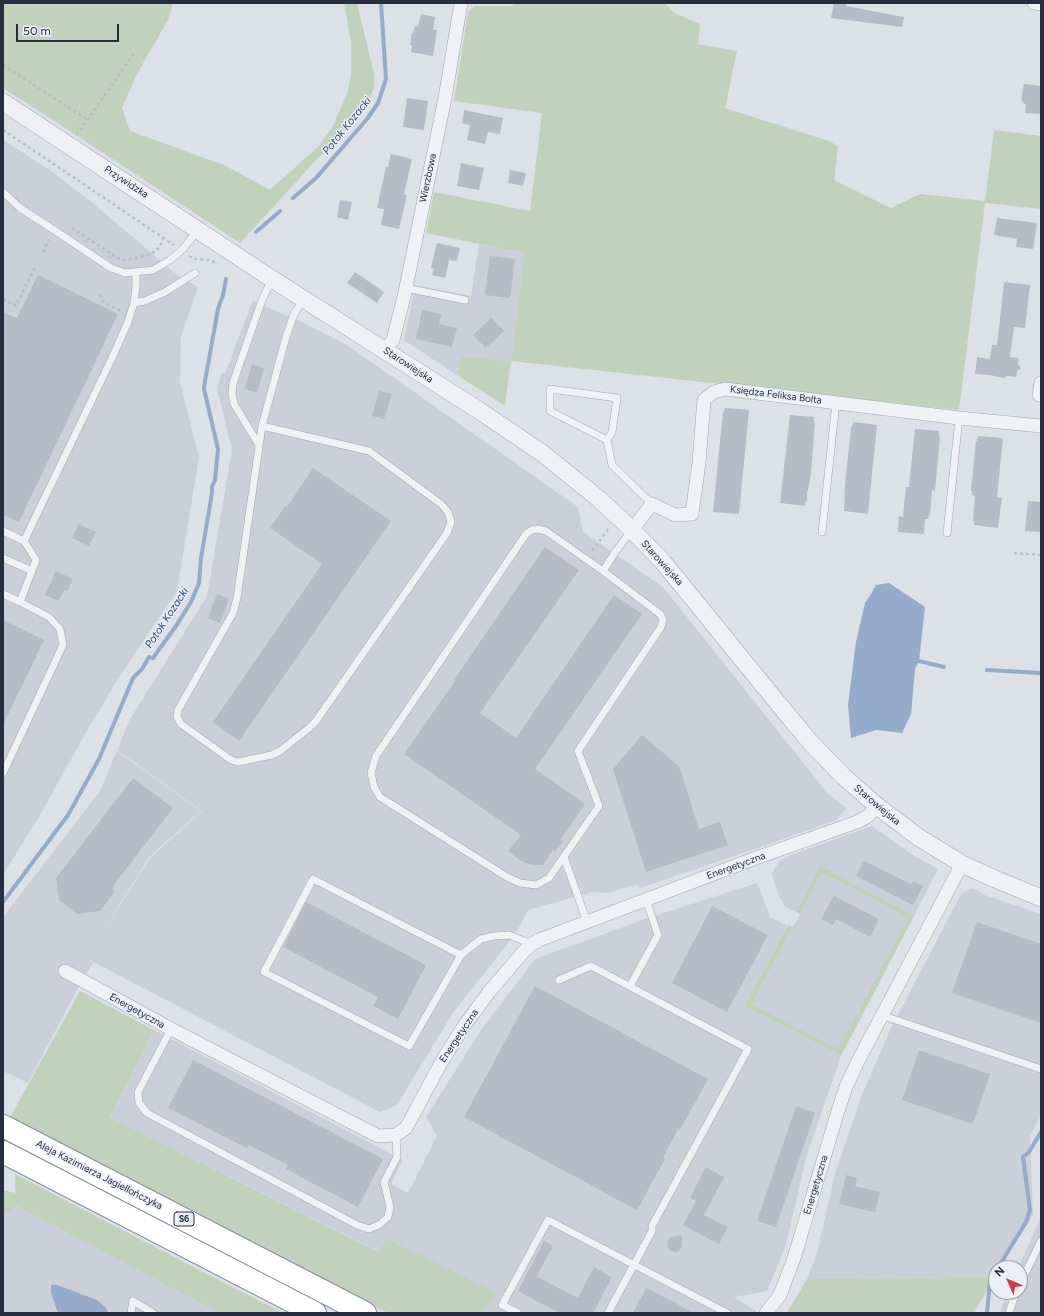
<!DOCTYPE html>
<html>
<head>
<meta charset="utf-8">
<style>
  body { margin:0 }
  #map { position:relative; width:1044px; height:1316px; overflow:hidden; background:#dce0e7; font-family:Figtree,sans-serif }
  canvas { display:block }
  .frame { position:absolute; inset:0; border:4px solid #252d3e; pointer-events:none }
  .north { position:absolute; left:988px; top:1260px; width:40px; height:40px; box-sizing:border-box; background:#ebeff5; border:1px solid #9ca1ac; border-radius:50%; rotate:315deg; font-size:11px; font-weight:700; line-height:16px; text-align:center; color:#252d3e }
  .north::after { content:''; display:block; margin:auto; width:14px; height:18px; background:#d63745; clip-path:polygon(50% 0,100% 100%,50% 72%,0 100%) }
  .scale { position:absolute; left:16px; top:24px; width:103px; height:18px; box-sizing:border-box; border:2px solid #252d3e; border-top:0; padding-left:5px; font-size:12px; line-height:14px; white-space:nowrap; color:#252d3e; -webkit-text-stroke:3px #ebeff5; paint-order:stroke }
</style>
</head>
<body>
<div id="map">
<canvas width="1044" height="1316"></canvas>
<div class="frame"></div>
<div class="north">N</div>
<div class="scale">50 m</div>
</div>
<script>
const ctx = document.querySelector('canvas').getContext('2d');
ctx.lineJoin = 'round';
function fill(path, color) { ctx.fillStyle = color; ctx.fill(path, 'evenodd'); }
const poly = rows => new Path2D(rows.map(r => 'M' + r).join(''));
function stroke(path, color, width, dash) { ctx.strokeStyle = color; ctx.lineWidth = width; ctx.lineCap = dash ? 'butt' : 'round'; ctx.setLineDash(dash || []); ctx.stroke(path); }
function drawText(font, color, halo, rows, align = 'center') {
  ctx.font = font + ' Figtree,sans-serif'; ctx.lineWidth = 3; ctx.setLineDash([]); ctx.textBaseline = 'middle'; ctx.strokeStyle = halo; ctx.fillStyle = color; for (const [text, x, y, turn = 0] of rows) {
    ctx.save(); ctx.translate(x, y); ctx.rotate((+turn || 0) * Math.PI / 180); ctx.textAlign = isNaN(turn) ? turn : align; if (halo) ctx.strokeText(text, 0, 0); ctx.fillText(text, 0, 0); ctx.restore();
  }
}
const built = poly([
  [3,140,50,170,95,205,176,274,198,287,181,337,180,382,199,457,177,591,121,674,85,734,40,815,3,875],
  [479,244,524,253,511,361,461,356,457,375,404,340,415,285,471,296],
  [253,301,302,322,347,345,578,507,583,532,663,587,828,794,847,808,836,820,772,843,640,888,638,884,608,893,592,892,528,910,518,929,505,947,452,1014,397,1105,380,1112,86,958,93,963,79,986,28,1083,3,1071,3,917,100,791,117,751,201,811,150,856,95,943,151,857,202,811,117,750,130,719,207,596,232,450,217,388,222,373,225,374,229,363,230,363,237,341],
  [872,826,913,855,938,869,914,916,820,867,796,912,785,907,779,895,772,874,775,868,781,860,788,856],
  [822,873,908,918,838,1050,752,1004],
  [757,883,770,917,787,926,744,1006,841,1056,806,1158,786,1245,767,1291,734,1297,759,1313,484,1313,494,1292,387,1238,380,1252,110,1117,154,1030,403,1160,392,1182,392,1185,408,1193,437,1136,426,1117,481,1030,535,959,645,919],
  [972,888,987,896,1041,914,1041,1115,1030,1136,1033,1215,1000,1268,996,1268,996,1275,994,1278,807,1279,817,1253,836,1170,862,1095,890,1030,961,894],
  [3,1190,16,1206,219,1313,3,1313],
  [1041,1217,1041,1313,1000,1313,1007,1292,1020,1292,1020,1268,1018,1268]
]);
const green = poly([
  [3,3,173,3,168,20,137,74,122,108,130,131,224,165,270,190,319,146,333,126,348,91,351,73,351,43,344,3,357,3,374,74,374,88,366,106,240,243,53,120,3,88],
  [513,3,665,3,674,13,700,24,698,44,737,51,725,108,829,141,838,146,834,180,891,208,920,194,985,201,994,130,1041,136,1041,209,985,203,959,410,511,361,505,406,457,375,461,356,511,361,524,253,426,233,434,192,530,211,542,113,454,101,468,12,474,6,513,6],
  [820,866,914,916,841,1056,744,1006,788,925,793,927,752,1004,838,1049,908,918,822,873,800,914,796,912],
  [80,991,154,1030,110,1117,379,1252,387,1238,495,1292,484,1313,388,1313,9,1119],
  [15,1174,178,1259,283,1313,219,1313,16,1206,3,1216,3,1190,15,1193],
  [994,1278,974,1313,787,1313,807,1279]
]);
const water = poly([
  [889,583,925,607,919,661,915,669,911,714,902,733,876,730,851,738,848,705,856,642,865,603,871,594,876,585],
  [51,1285,57,1285,97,1300,106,1308,108,1313,58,1313,51,1293]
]);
const stream = poly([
  [293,198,316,178,367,119,378,103,386,79,381,3],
  [256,232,280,211],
  [919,661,944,667],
  [987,670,1041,673],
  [3,902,68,815,99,759,133,678,142,669,149,657,153,658,176,626,191,602,199,583,201,558,212,493,212,487,215,480,218,449,204,389,205,381,218,309,223,295,226,279],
  [998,1268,1026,1222,1030,1210,1023,1157,1029,1152,1041,1132],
  [987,1313,990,1281,996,1272]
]);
const building = poly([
  [834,3,847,3,846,6,904,17,902,27,831,18],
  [421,14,435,17,433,30,437,30,433,56,411,52,412,45,410,45,412,33,413,33,415,26,418,27],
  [1024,84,1041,86,1041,114,1025,113,1026,105,1021,100],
  [407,98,428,101,424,130,403,127],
  [464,110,503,118,500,134,488,132,485,144,467,140,470,125,462,123],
  [391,154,412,159,404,194,407,195,399,229,381,225,384,209,377,208,386,167,388,167],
  [461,163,484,168,479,190,457,186],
  [510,170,526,173,523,186,508,183],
  [340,200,352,202,348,220,337,217],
  [997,218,1037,223,1033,249,1016,247,1017,239,994,235],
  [437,243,460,248,457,261,449,260,445,278,432,275,434,269,431,268],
  [490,256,515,259,510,298,485,295],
  [355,272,384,292,377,303,347,283],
  [38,275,118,314,19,522,3,515,3,312,17,318],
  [1004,282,1030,285,1025,328,1014,327,1010,357,1019,358,1018,364,1021,368,1017,371,1016,377,1007,376,1004,378,990,375,975,374,977,357,990,359,992,345,997,345],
  [422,310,441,314,439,324,457,328,452,347,416,339],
  [491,318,504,331,486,348,473,335],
  [252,364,264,368,257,393,245,389],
  [379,391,392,394,384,419,372,416],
  [725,408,749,410,739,514,713,512,723,412,724,412],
  [790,415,814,417,814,422,815,422,811,473,808,491,807,491,807,501,806,501,805,506,780,503],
  [853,422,877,425,868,514,844,511,845,485,851,427,852,427],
  [915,429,939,431,939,436,940,436,935,491,932,490,930,515,929,515,928,519,925,519,924,534,898,532,899,516,903,517,906,487,909,487],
  [978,436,1003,438,997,497,1002,498,998,528,974,525,974,521,973,521,975,496,972,495,972,491,971,491,976,441,977,441],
  [313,468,391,521,239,741,213,722,322,564,270,528,285,506,287,507],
  [1028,501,1041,502,1041,532,1025,531],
  [79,524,96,532,89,546,72,538],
  [545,547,579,570,480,713,516,738,614,595,642,614,535,769,585,804,561,839,563,841,555,852,553,850,543,865,537,865,529,864,521,861,508,851,521,835,404,754,455,681,454,680],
  [56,571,73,579,67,591,64,590,59,601,45,595],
  [217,594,229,599,220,623,208,618],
  [3,620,44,640,3,725],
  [642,735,679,766,699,829,720,822,728,845,646,872,613,769],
  [133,778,173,808,113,886,114,893,100,911,77,914,59,900,56,878],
  [864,861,911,884,914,881,923,886,913,905,856,876],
  [834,896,879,919,870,937,836,919,833,925,821,919],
  [306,902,426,965,398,1019,373,1006,378,997,283,947],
  [712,906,768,935,727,1012,672,983],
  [977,922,1041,944,1041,1023,952,993],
  [535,986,708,1079,680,1130,678,1129,663,1158,665,1159,637,1210,464,1117],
  [919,1050,990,1074,973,1124,902,1100],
  [193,1060,383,1159,358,1207,286,1169,288,1165,249,1145,247,1148,168,1108],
  [796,1106,815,1113,776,1227,757,1221],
  [706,1167,724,1177,704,1215,728,1227,719,1244,683,1225,696,1201,690,1198],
  [846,1175,857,1178,855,1186,880,1192,875,1212,839,1204],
  [682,1235,682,1247,677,1252,671,1251,667,1246,668,1240,672,1237],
  [544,1241,553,1246,537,1276,528,1272],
  [594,1267,612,1277,593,1313,559,1313,518,1291,528,1272,578,1298],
  [646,1288,660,1295,694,1313,633,1313]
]);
const path = poly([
  [3,65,88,120],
  [3,130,174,245],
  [77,135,135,52],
  [72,228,118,258,124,260,136,258,151,254,160,247,163,238],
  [43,252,49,239],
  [189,256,194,259,209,260,218,263],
  [100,295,102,301,121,311],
  [3,299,16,306,36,265],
  [592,551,609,528],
  [1014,553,1041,555]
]);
const service = poly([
  [3,192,20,208,54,230,111,268,125,273,153,270,170,260,182,250,198,230],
  [406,288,465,300],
  [134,303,145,301,165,292,195,273],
  [262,426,369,451,441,504,448,512,451,522,447,533,316,721,309,728,280,751,272,755,238,762,231,760,181,724,177,717,178,710,233,613,237,598,262,426,286,337,294,314,304,299],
  [607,440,612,432,617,398,550,389,550,411,607,440,612,465,652,504],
  [259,445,234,404,232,394,233,383,262,300,272,279],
  [3,531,24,541,36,560,20,602,49,617,60,629,63,645,3,773],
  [822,532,836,402],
  [947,533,959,418],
  [24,541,112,358,128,322,134,303,136,286,136,272],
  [3,558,32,571],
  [603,571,660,614,663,619,661,627,578,751,599,806,549,878,536,885,520,883,507,877,380,797,374,787,371,773,376,756,526,534,532,530,538,529,546,531,603,571,616,551,632,530],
  [3,594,20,602],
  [564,857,587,922],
  [461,955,409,1046,264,972,313,879,461,955,481,939,494,936,509,935,532,944],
  [559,980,591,966,748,1049,652,1226,652,1231,608,1313],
  [630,986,658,935,646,899],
  [881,1015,1041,1069],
  [171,1029,138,1092,139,1103,147,1113,357,1225,369,1229,379,1225,388,1217,390,1207,384,1182,397,1157,396,1135],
  [1020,1284,1041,1241],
  [131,1313,133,1301,153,1313],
  [518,1313,502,1305,548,1220,727,1313],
  [1009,1313,1016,1292]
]);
const minor = poly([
  [1034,3,1041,4],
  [385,350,393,340,404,297,445,98,461,3],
  [1039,395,1041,383],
  [632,530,652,504,675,515,692,514,699,462,704,400,714,392,725,389,959,418,1041,426],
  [65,971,171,1029,378,1136,396,1135,406,1128,442,1061,464,1026,489,992,525,950,532,944,539,940,756,858,857,822,868,816,877,806],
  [766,1313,780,1295,794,1258,838,1111,846,1087,857,1063,962,864]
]);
const tertiary = poly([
  [3,102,272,279,480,411,542,453,599,499,632,530,663,562,781,707,811,743,843,776,877,806,918,837,962,864,995,879,1041,898]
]);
const motorway = poly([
  [3,1126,365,1313],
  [3,1152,315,1313]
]);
const shields = [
  [184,1219,20]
];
const shieldNames = [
  ["S6",184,1219]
];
const streetNames = [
  ["Wierzbowa",428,178,-78],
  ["Przywidzka",126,182,33],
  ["Starowiejska",408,365,33],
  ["Księdza Feliksa Bolta",776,395,7],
  ["Starowiejska",662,563,48],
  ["Starowiejska",877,805,40],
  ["Energetyczna",736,866,-20],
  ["Energetyczna",137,1011,29],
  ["Energetyczna",459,1036,-56],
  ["Aleja Kazimierza Jagiellończyka",99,1175,27],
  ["Energetyczna",816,1185,-73]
];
const waterNames = [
  ["Potok Kozacki",347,126,-51],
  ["Potok Kozacki",167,618,-57]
];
fill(built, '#cacfd9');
fill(green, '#c1d2bc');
fill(water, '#94abca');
stroke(stream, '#94abca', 4);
fill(building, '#b6bbc7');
stroke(service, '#a1a7b1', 8);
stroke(minor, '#a1a7b1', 14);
stroke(tertiary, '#a1a7b1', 18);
stroke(motorway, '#838c9f', 24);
stroke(path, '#babec5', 2.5, [3, 3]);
stroke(service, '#eff1f5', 7);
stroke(minor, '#eff1f5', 13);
stroke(tertiary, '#eff1f5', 17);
stroke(motorway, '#fff', 22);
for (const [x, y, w] of shields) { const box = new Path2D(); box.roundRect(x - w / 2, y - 7, w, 14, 3); ctx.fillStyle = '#ebeff5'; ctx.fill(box); stroke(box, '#252d3e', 1); }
drawText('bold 9px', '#252d3e', null, shieldNames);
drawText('10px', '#252d3e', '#ebeff5', streetNames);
drawText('italic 11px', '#2d4874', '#ebeff5', waterNames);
</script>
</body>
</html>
